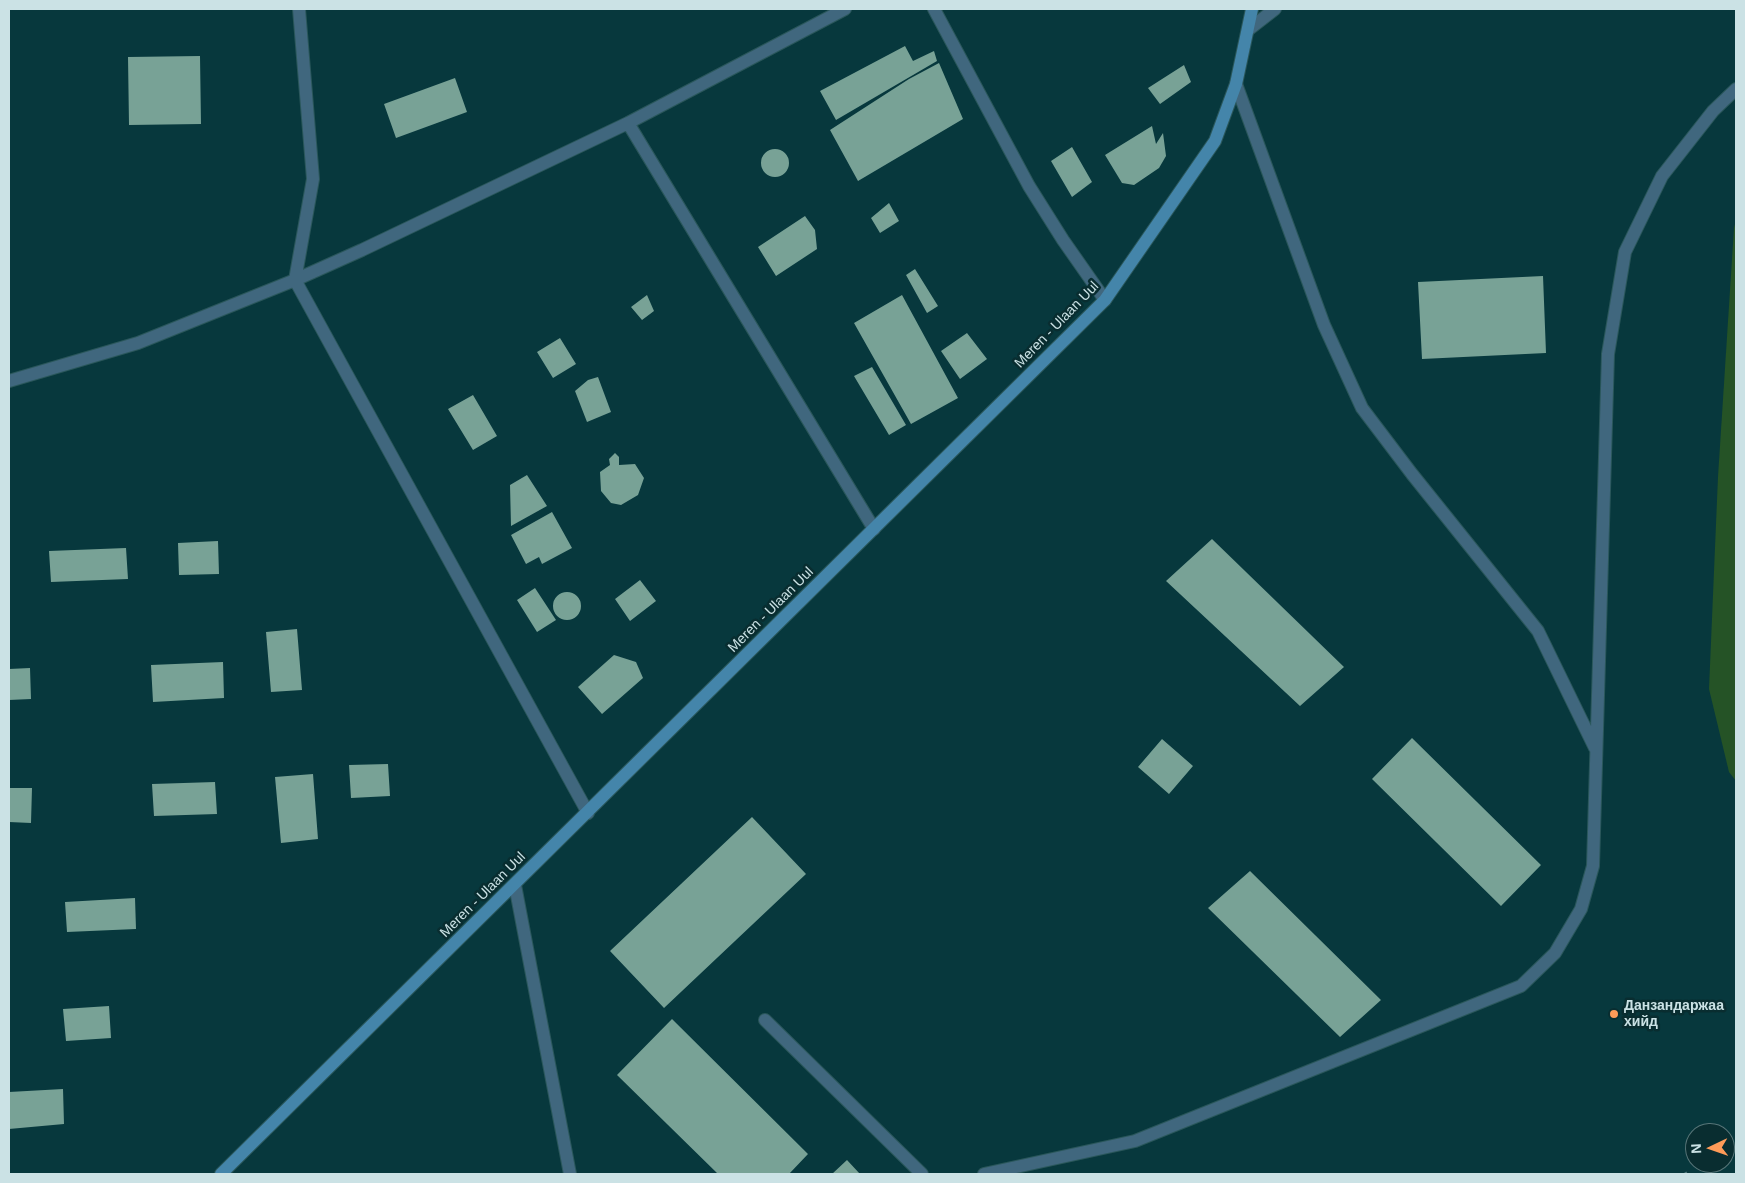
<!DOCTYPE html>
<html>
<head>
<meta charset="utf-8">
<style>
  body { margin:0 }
  #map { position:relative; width:1745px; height:1183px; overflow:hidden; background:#07383d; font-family:Helvetica,sans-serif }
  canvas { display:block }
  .frame { position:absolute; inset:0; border:10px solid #cbe2e5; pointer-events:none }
  .north { position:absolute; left:1685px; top:1123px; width:50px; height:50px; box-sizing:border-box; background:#092d30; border:1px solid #577578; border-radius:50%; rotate:267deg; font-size:14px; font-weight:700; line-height:20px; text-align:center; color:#cbe2e5 }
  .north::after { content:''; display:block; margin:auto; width:18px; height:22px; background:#fe9b58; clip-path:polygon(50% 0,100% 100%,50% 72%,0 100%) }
</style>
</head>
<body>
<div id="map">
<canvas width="1745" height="1183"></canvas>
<div class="frame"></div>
<div class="north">N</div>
</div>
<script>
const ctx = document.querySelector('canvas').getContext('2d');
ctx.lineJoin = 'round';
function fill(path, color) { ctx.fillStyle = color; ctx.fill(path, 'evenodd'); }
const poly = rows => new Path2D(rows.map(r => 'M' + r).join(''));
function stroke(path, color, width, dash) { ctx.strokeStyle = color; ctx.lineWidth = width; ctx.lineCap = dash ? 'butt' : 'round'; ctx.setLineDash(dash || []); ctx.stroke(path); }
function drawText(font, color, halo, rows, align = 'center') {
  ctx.font = font + ' Helvetica,sans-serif'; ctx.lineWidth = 5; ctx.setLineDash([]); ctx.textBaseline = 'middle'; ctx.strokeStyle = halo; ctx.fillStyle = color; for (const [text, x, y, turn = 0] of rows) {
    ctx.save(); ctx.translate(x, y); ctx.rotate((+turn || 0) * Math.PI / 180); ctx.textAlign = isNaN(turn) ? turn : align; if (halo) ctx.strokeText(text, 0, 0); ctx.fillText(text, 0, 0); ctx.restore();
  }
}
const green = poly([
  [1736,220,1736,781,1729,772,1709,689,1718,477,1734,228]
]);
const building = poly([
  [905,46,913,61,934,51,937,61,836,120,820,91],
  [200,56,201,124,129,125,128,57],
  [939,63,963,119,858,181,830,130,909,79],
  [1184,65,1191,82,1160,104,1148,88],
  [455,78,467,112,396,138,384,104],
  [1152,126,1156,144,1163,133,1166,156,1159,168,1134,185,1122,183,1105,155],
  [1072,147,1092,182,1072,197,1051,161],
  '761 163a14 14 0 1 1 28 0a14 14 0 1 1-28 0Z',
  [889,203,899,221,880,233,871,218],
  [805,216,815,230,817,249,776,276,758,247],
  [915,269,938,306,927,313,906,275],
  [1543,276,1546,353,1422,359,1418,282],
  [647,295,654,311,642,320,631,307],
  [902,295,958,398,911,424,854,323],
  [967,333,987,359,960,379,941,351],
  [560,338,576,364,553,378,537,352],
  [872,367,906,425,889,435,854,376],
  [598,377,611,412,587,422,575,391,588,380],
  [473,395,497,436,473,450,448,409],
  [615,453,619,457,619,465,635,464,644,478,638,495,621,505,611,503,601,491,600,472,610,465,609,459],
  [527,475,547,506,511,526,510,485],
  [552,512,572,548,542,564,539,557,526,564,511,535],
  [1212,539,1344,667,1300,706,1166,581],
  [218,541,219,574,179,575,178,543],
  [126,548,128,579,51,582,49,551],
  [640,580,656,601,630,621,615,599],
  [535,588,556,620,537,632,517,600],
  '553 606a14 14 0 1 1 28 0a14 14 0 1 1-28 0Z',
  [297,629,302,690,271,692,266,632],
  [614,655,636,662,643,678,602,714,578,687],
  [223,662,224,698,153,702,151,665],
  [30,668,31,699,9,700,9,669],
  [1412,738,1541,865,1501,906,1372,779],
  [1162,739,1193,766,1169,794,1138,767],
  [388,764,390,796,351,798,349,765],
  [313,774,318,839,281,843,275,777],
  [215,782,217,814,154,816,152,784],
  [9,788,32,788,31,823,9,822],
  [752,817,806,874,664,1008,610,951],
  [1250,871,1381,1000,1340,1037,1208,908],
  [135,898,136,929,67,932,65,902],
  [109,1006,111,1038,66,1041,63,1009],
  [672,1019,808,1154,789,1174,718,1174,617,1075],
  [63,1089,64,1124,9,1129,9,1092],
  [847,1160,860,1174,832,1174]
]);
const path = poly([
  [1685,1174,1690,1171]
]);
const lane = poly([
  [1248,30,1275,9],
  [1236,84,1324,325,1362,408,1412,474,1538,631,1595,748],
  [515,885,570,1174],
  [765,1020,922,1174],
  [984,1174,1135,1141,1521,986,1555,953,1581,909,1593,866,1608,354,1625,252,1662,176,1713,111,1736,89]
]);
const street = poly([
  [299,9,313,179,295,280,588,813],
  [934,9,1029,186,1063,240,1105,300],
  [628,123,874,529],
  [9,381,138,343,295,280,362,250,628,123,845,9]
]);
const secondary = poly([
  [221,1174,1105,300,1215,141,1236,84,1252,9]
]);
const markers = [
  [1614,1014,5,"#fe9b58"]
];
const streetNames = [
  ["Meren - Ulaan Uul",1057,325,-46],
  ["Meren - Ulaan Uul",771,610,-45],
  ["Meren - Ulaan Uul",483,895,-45]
];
const poiNames = [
  ["Данзандаржаа",1624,1006],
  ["хийд",1624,1022]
];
fill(green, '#255326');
fill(building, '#78a296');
stroke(lane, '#2a575b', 14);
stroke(street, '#2a575b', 14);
stroke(secondary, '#2a575b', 14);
stroke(path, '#51787c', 3, [2.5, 4]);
stroke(lane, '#40677e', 12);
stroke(street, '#40677e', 12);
stroke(secondary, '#4485aa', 12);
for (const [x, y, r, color] of markers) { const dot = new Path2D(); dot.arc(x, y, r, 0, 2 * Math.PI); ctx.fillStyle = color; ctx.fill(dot); stroke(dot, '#092d30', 2); }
drawText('14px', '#cbe2e5', '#092d30', streetNames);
drawText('bold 14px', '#cbe2e5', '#092d30', poiNames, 'left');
</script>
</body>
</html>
